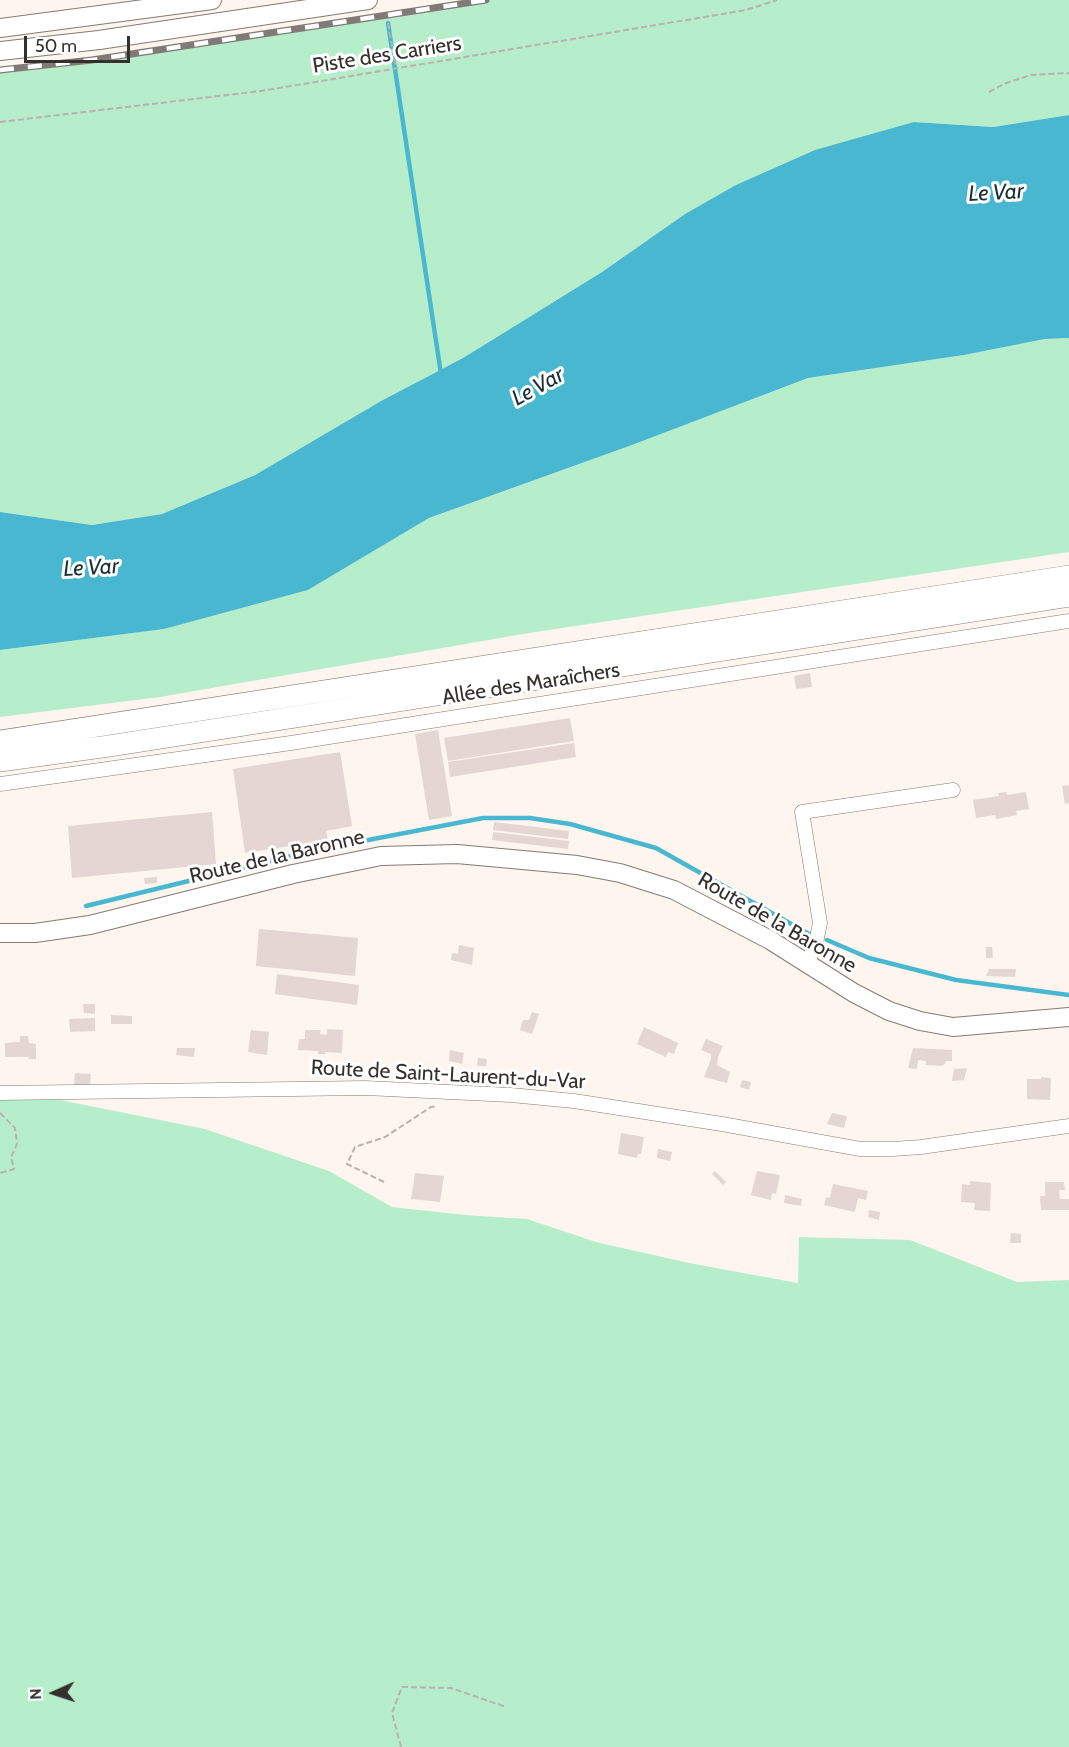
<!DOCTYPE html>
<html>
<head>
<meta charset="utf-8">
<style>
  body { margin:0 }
  #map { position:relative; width:1069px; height:1747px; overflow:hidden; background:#fef5ee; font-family:Cabin,sans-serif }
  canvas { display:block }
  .north { position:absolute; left:24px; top:1663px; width:60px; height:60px; -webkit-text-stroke:4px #fff; paint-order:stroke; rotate:267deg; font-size:16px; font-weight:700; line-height:24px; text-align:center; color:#34312d }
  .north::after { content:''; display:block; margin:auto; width:21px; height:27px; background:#34312d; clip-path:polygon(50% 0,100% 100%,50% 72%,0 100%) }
  .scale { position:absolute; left:24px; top:36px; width:106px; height:27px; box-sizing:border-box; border:3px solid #34312d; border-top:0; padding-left:8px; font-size:18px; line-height:21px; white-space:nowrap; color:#34312d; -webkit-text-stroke:4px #fff; paint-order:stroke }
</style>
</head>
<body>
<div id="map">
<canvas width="1069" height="1747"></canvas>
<div class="north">N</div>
<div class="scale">50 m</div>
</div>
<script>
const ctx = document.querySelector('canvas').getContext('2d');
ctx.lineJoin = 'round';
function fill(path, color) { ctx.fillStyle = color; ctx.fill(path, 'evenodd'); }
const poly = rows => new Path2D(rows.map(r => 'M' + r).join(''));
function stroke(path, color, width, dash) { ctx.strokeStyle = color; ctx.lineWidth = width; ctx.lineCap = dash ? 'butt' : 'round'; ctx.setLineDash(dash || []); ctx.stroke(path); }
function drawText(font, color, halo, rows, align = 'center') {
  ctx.font = font + ' Cabin,sans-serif'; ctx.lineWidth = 6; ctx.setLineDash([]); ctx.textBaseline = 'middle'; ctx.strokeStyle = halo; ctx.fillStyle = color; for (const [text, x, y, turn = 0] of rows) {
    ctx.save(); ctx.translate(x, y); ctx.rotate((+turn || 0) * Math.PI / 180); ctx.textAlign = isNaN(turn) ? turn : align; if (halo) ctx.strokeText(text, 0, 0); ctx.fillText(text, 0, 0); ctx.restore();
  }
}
const green = poly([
  [486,0,1069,0,1069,115,993,127,914,122,685,214,602,272,463,358,381,401,255,475,162,514,92,525,0,512,0,70,92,60],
  [1069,338,1069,552,529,633,160,697,0,717,0,650,163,629,308,590,429,518,632,445,808,378,964,355,1045,339],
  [0,1088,205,1129,329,1171,392,1207,465,1215,527,1219,596,1242,689,1263,798,1283,799,1237,910,1240,1017,1282,1069,1280,1069,1747,0,1747]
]);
const water = poly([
  [1069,115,1069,338,1045,339,964,355,808,378,632,445,429,518,308,590,164,629,0,650,0,512,92,525,162,514,255,475,381,401,463,358,602,272,685,214,736,185,815,150,914,122,993,127]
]);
const stream = poly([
  [388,23,441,374],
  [86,906,316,850,483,818,530,818,570,824,656,848,809,934],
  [827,940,869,958,956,980,1069,995]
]);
const building = poly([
  [810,673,812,687,796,689,794,676],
  [570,718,574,741,448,761,444,738],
  [438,730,452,816,429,820,415,734],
  [574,743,576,757,450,777,448,762],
  [340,752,352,826,326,831,328,840,245,853,233,769],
  [1069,785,1069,803,1065,804,1062,786],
  [1006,792,1007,795,1026,792,1029,809,1016,811,1017,815,996,819,995,815,976,818,973,800,999,796,998,793],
  [212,812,216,864,72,878,68,826],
  [494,822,569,831,568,839,493,830],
  [493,832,569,841,568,849,492,840],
  [157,877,157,883,145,884,144,878],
  [259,929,358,938,355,976,256,966],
  [459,945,474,948,472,965,451,960,452,953,458,954],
  [986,947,992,947,993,958,986,958],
  [989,969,1016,969,1015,977,986,976],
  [277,974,359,985,357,1005,275,994],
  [83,1004,95,1004,95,1014,84,1013],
  [532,1012,539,1014,532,1034,520,1030,523,1020,529,1020],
  [111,1015,132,1016,132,1024,111,1024],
  [95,1018,95,1031,70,1032,69,1019],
  [644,1027,678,1043,674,1054,668,1052,666,1057,637,1044],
  [327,1029,343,1030,342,1053,325,1052,325,1054,318,1054,318,1051,298,1050,299,1039,305,1039,305,1030,321,1030,320,1034,327,1035],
  [251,1030,269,1032,267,1055,248,1052],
  [20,1036,28,1036,29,1043,36,1044,36,1059,28,1059,29,1057,5,1057,5,1043,20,1042],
  [706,1039,723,1046,718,1057,717,1065,730,1072,727,1083,704,1077,711,1059,711,1054,701,1050],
  [177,1048,195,1048,194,1057,176,1055],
  [913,1048,952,1050,952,1061,946,1061,945,1064,941,1066,926,1065,926,1061,918,1060,917,1069,908,1068],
  [450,1050,464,1053,462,1064,449,1061],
  [478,1058,487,1059,486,1066,477,1066],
  [967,1068,964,1080,952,1081,954,1069],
  [75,1073,91,1074,90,1086,74,1086],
  [1041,1077,1051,1078,1050,1100,1027,1099,1027,1079,1041,1079],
  [742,1080,751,1082,749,1090,740,1087],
  [832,1113,847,1116,844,1128,827,1124],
  [621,1133,644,1137,641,1154,638,1154,637,1158,618,1154],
  [658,1149,672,1152,670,1161,657,1158],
  [715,1171,726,1182,723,1185,712,1174],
  [757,1171,780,1175,776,1194,772,1193,771,1200,751,1195],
  [415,1173,444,1176,440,1202,411,1199],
  [970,1181,991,1183,990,1211,974,1210,975,1203,961,1202,962,1184,970,1185],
  [1045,1182,1064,1182,1065,1190,1059,1190,1060,1199,1069,1199,1069,1210,1041,1210,1040,1196,1045,1196],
  [833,1184,868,1191,866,1200,858,1198,855,1212,824,1205,826,1197,830,1198],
  [785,1195,802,1199,801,1206,784,1203],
  [869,1210,880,1212,879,1220,868,1217],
  [1011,1233,1021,1234,1021,1243,1010,1243]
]);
const path = poly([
  [388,23,396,68],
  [989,92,1006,83,1031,75,1069,73],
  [0,122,261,91,746,10,777,0],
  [0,1113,15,1128,17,1144,11,1157,14,1169,0,1173],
  [384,1182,347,1164,355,1147,385,1137,431,1107,437,1106],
  [401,1747,392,1713,402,1687,451,1688,506,1707]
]);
const minor = poly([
  [0,784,291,743,1069,621],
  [807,964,816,943,820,923,802,812,953,790],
  [0,1093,366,1088,511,1095,574,1101,722,1124,860,1149,893,1149,921,1147,1069,1126]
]);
const major = poly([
  [0,28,212,0],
  [0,51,99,40,368,0],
  [0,933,35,933,90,925,293,874,381,856,457,854,577,865,620,873,674,890,770,940,854,993,889,1011,920,1021,953,1027,1069,1017]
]);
const highway = poly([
  [0,741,1069,576],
  [0,761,109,746,1069,596]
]);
const rail = poly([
  [0,70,92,60,486,0]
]);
const streetNames = [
  ["Piste des Carriers",387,55,-9],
  ["Allée des Maraîchers",531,684,-9],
  ["Route de la Baronne",277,857,-13],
  ["Route de la Baronne",777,923,30],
  ["Route de Saint-Laurent-du-Var",448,1075,3]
];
const waterNames = [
  ["Le Var",996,193,-3],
  ["Le Var",538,387,-29],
  ["Le Var",91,568,-3]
];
fill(green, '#b6eecc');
fill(water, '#4ab7d1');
stroke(stream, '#4ab7d1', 4.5);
fill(building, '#e4d6d3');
stroke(minor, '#847b73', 15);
stroke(major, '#847b73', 20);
stroke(highway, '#847b73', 22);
stroke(path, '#b9b2ac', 2, [6, 3]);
stroke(minor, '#fff', 14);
stroke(major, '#fff', 18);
stroke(highway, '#fff', 21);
stroke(rail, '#807b76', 7);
stroke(rail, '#fff', 4.5, [14]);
drawText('21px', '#34312d', '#fff', streetNames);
drawText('italic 22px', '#1b2f34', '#fff', waterNames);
</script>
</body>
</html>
